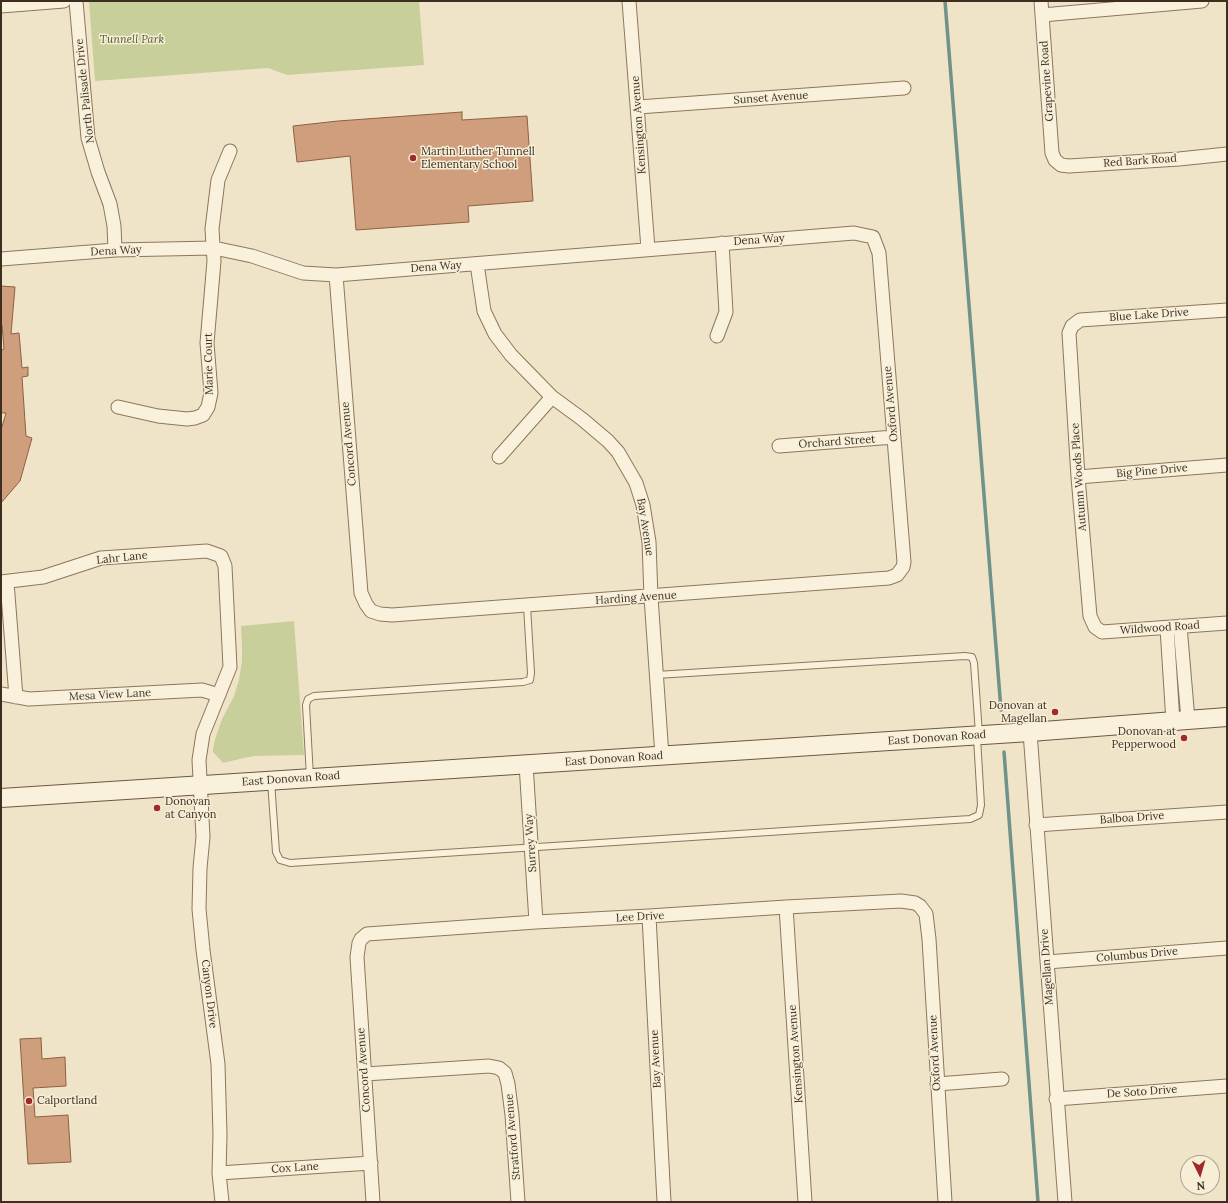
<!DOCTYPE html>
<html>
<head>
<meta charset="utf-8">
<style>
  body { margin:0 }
  #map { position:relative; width:1228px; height:1203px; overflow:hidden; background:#f0e4c8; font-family:Lora,serif }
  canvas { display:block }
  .frame { position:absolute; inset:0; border:2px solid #3d2e20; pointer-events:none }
  .north { position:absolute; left:1180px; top:1155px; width:40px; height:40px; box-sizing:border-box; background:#f7eed8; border:1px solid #ada18e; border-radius:50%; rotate:175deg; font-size:11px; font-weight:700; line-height:16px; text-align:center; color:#3d2e20 }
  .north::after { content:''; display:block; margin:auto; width:14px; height:18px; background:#9e2a2b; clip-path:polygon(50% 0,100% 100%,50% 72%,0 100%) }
</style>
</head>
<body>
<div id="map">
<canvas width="1228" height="1203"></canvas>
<div class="frame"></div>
<div class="north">N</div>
</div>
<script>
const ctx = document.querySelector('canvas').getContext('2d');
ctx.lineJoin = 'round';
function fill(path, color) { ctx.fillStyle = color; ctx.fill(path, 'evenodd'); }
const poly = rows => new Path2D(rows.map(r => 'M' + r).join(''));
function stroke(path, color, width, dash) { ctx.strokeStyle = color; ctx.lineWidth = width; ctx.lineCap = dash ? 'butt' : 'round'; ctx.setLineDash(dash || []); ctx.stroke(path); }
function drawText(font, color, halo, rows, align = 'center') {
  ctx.font = font + ' Lora,serif'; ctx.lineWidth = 3; ctx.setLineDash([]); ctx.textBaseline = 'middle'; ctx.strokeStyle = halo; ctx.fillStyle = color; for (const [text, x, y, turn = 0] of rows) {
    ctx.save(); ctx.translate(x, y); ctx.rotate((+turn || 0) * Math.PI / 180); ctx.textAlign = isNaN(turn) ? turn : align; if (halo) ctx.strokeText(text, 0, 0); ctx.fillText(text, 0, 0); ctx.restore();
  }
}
const green = poly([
  [89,1,419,1,424,65,287,75,268,68,95,81],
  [294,621,304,755,255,756,244,758,223,763,213,752,213,749,215,739,222,719,234,696,239,680,242,661,242,646,241,626]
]);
const stream = poly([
  [945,1,1001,710],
  [1004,752,1038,1202]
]);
const building = poly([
  [462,112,462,120,527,116,533,201,468,206,469,222,356,230,350,156,297,162,293,126,338,121,462,112],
  [1,286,15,287,11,334,19,333,22,368,28,367,28,376,22,377,26,436,32,438,20,481,1,503,1,430,6,413,1,413,1,350,4,349,2,325,1,325,1,286],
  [41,1038,42,1059,65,1057,66,1086,33,1088,35,1117,68,1115,71,1162,28,1164,20,1039,41,1038]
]);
const lane = poly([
  [656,675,965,656,972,657,974,663,979,734],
  [310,777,306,705,308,699,314,696,523,682,530,680,531,673,527,606],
  [271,781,276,852,280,860,290,863,970,819,979,815,981,805,977,738]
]);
const street = poly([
  [76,1,88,138,98,172,110,204,114,226,115,250],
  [629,1,648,249],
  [1041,1,1052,153,1055,160,1061,165,1069,166,1179,159,1227,154],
  [1,6,64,1],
  [1042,15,1202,1],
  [638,107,904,88],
  [1,259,115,250,214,248,252,256,303,273,336,275,854,233,873,237,879,253,904,562,903,567,897,575,889,578,392,615,380,614,371,611,366,604,361,593,336,275],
  [477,264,484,311,495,334,511,355,552,397,582,419,608,441,618,452,636,483,643,505,649,542,651,597,662,756],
  [1227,310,1080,320,1072,326,1069,333,1078,477,1090,616,1095,627,1102,632,1227,623],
  [717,336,726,312,722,243],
  [118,407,158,416,187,419,195,418,203,415,208,407,211,393,207,343,214,261,212,229,218,180,230,151],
  [779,446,894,437],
  [499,457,552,397],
  [1078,477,1227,465],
  [1,582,43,577,101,558,207,551,221,556,225,566,230,667,203,734,199,760,203,837,200,868,199,909,203,950,218,1064,220,1135,219,1173,222,1202],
  [7,582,16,697],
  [1180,626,1188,720],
  [1167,628,1173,722],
  [1,694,29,699,202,690,219,695],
  [1030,732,1065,1202],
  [526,764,536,922],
  [1036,825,1227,812],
  [786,907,805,1202],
  [649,916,664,1202],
  [1047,962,1227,948],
  [365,1074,489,1066,499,1068,505,1073,508,1084,512,1115,518,1202],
  [937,1084,1002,1079],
  [1056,1099,1227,1086],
  [219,1173,371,1163],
  [373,1202,357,957,359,943,361,939,367,934,536,922,649,916,786,907,901,901,915,903,920,906,926,914,929,939,945,1202]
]);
const secondary = poly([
  [1,798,1030,732,1227,717]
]);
const markers = [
  [413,158,4,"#9e2a2b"],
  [1055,712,4,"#9e2a2b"],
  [1184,738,4,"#9e2a2b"],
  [157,808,4,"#9e2a2b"],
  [29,1101,4,"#9e2a2b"]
];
const parkNames = [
  ["Tunnell Park",132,40]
];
const streetNames = [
  ["Grapevine Road",1047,81,-94],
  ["North Palisade Drive",85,91,-96],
  ["Sunset Avenue",771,98,-4],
  ["Kensington Avenue",639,125,-94],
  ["Red Bark Road",1140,161,-4],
  ["Dena Way",759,240,-4],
  ["Dena Way",116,251,-3],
  ["Dena Way",436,267,-4],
  ["Blue Lake Drive",1149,315,-4],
  ["Marie Court",209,364,-91],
  ["Oxford Avenue",891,404,-95],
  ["Orchard Street",837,442,-4],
  ["Concord Avenue",349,444,-95],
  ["Big Pine Drive",1152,471,-5],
  ["Autumn Woods Place",1079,477,-94],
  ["Bay Avenue",645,527,81],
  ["Lahr Lane",122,558,-6],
  ["Harding Avenue",636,598,-4],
  ["Wildwood Road",1160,628,-4],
  ["Mesa View Lane",110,695,-3],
  ["East Donovan Road",937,738,-4],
  ["East Donovan Road",614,759,-4],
  ["East Donovan Road",291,779,-4],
  ["Balboa Drive",1132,818,-4],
  ["Surrey Way",531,843,-94],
  ["Lee Drive",640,917,-3],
  ["Columbus Drive",1137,955,-5],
  ["Magellan Drive",1047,967,-94],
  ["Canyon Drive",209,994,83],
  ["Oxford Avenue",935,1053,-93],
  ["Kensington Avenue",796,1054,-94],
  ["Bay Avenue",656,1059,-93],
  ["Concord Avenue",364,1070,-94],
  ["De Soto Drive",1142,1092,-4],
  ["Stratford Avenue",513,1137,-95],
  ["Cox Lane",295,1168,-4]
];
const poiNames = [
  ["Martin Luther Tunnell",421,152],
  ["Elementary School",421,165],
  ["Donovan at",1047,706,"right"],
  ["Magellan",1047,719,"right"],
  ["Donovan at",1176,732,"right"],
  ["Pepperwood",1176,745,"right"],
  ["Donovan",165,802],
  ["at Canyon",165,815],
  ["Calportland",37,1101]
];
fill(green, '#c9cf9b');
stroke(stream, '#6f938a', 3.5);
fill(building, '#cf9f7d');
stroke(building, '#8d5f41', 1);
stroke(lane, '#8d765c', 8);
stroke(street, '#8d765c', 15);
stroke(secondary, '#6f573f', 20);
stroke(lane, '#faf1dc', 6);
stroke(street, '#faf1dc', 13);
stroke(secondary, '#faf1dc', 18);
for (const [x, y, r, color] of markers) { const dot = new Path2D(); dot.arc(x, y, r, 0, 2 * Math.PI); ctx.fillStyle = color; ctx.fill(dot); stroke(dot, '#f7eed8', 1.5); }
drawText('italic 11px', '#4d5a26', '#f7eed8', parkNames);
drawText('11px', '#3d2e20', '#f7eed8', streetNames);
drawText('11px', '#3d2e20', '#f7eed8', poiNames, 'left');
</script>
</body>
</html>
